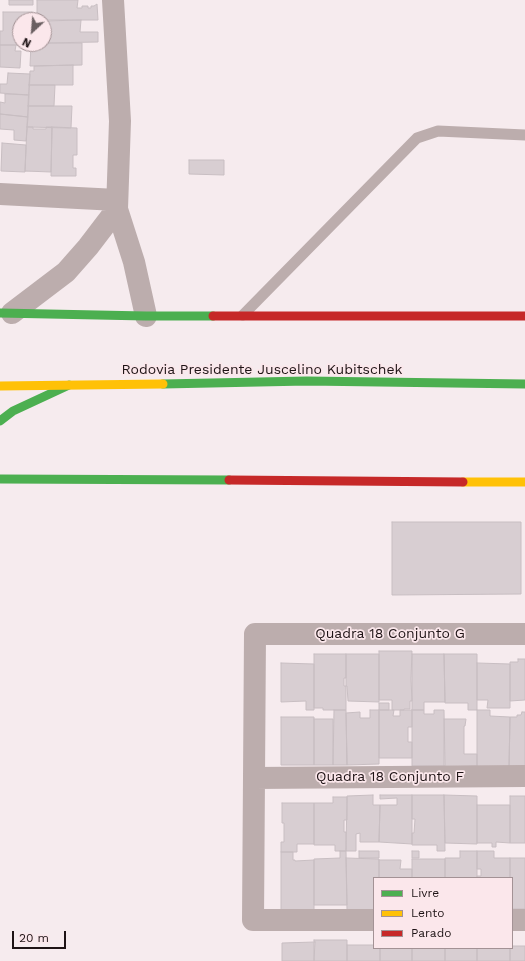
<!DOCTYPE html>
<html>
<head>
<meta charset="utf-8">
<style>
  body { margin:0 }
  #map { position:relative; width:525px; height:961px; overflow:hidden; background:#f6ebee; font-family:"Work Sans",sans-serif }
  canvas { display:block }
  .legend { position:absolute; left:373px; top:877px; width:140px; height:72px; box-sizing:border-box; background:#fbe7eb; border:1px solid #a39295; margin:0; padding:5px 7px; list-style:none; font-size:12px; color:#1e1315 }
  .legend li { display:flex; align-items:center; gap:8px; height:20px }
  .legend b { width:20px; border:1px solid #a39295 }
  .north { position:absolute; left:12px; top:12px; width:40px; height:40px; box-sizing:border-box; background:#fbe7eb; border:1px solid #a39295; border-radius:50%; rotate:206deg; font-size:11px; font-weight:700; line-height:16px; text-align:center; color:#1e1315 }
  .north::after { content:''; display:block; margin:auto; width:14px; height:18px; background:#6a5f61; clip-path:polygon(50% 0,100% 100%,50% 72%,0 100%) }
  .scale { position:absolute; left:12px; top:931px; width:54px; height:18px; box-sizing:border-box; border:2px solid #1e1315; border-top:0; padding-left:5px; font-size:12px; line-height:14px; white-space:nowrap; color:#1e1315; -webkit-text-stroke:3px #fbe7eb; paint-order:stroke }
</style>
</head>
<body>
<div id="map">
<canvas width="525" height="961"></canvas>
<ul class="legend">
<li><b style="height:5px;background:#4caf50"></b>Livre</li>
<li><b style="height:5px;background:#ffc107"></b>Lento</li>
<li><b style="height:5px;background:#c62828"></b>Parado</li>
</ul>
<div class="north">N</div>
<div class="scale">20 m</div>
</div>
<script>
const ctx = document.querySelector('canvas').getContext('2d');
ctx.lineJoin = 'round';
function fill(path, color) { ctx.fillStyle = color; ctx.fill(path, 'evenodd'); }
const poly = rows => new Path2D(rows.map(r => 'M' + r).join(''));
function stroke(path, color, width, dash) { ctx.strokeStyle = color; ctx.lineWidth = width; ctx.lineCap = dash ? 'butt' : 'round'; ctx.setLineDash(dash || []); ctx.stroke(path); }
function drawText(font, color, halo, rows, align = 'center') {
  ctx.font = font + ' "Work Sans",sans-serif'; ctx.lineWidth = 3.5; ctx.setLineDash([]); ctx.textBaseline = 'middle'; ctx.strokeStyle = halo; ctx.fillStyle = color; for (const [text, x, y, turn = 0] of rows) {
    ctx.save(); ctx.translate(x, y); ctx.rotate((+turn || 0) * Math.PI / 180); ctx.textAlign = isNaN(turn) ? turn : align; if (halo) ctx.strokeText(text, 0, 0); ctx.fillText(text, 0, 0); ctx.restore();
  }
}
const building = poly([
  [9,0,33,0,33,5,9,5,9,0],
  [37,0,78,0,77,8,82,8,82,6,88,6,88,8,91,8,91,6,94,6,97,4,98,20,37,20,37,0],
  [3,12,33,12,32,20,20,20,20,44,31,44,31,45,0,45,0,31,3,31,3,12],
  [81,20,80,32,98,32,98,42,44,43,44,21,81,20],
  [44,43,82,43,82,65,30,66,31,44,44,44,44,43],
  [0,45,16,45,15,51,21,51,20,68,0,67,0,45],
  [73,65,73,85,29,85,30,71,34,71,34,66,73,65],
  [8,73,30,74,29,95,0,93,0,84,7,84,8,73],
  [29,85,55,85,54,106,28,106,29,85],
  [5,94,29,95,28,117,0,114,0,102,5,103,5,94],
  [28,106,72,106,71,128,27,127,28,106],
  [0,114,28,117,26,141,14,140,14,130,0,129,0,114],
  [27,127,33,127,33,129,46,129,46,127,52,127,51,172,25,171,27,127],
  [52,127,77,128,77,155,73,155,73,168,76,168,76,176,51,176,52,127],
  [2,143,26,145,25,172,1,171,2,143],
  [189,160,224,160,224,175,189,174,189,160],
  [392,522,521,522,521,594,392,595,392,522],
  [379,651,412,651,411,679,412,701,410,701,410,709,404,709,404,710,392,710,392,700,379,700,379,651],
  [314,654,346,654,346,678,344,678,344,686,346,686,346,710,323,710,323,708,314,708,314,654],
  [346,654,379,654,379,702,348,701,347,686,346,686,346,654],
  [412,654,444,654,445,702,424,702,424,710,412,710,412,654],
  [444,654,477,654,477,710,468,710,468,703,445,703,444,654],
  [518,659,525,659,525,700,510,701,510,662,518,662,518,659],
  [281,663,314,664,314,710,306,710,306,701,281,702,281,663],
  [477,663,510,664,510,708,487,708,488,700,477,700,477,663],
  [379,703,389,703,389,710,379,710,379,703],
  [334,710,346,710,347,765,333,765,334,710],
  [370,710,379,710,379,764,347,765,346,713,360,712,360,718,370,718,370,710],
  [379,710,394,710,393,716,400,716,400,710,412,710,412,727,408,727,408,742,412,742,412,758,379,758,379,710],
  [412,710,424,710,424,714,434,714,434,710,444,710,445,766,412,766,412,710],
  [477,710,490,710,490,716,510,717,509,768,477,768,477,710],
  [522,712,525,712,525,768,509,768,510,717,517,717,517,715,521,715,522,712],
  [281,717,314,717,314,765,281,765,281,717],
  [314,719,333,719,333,765,314,765,314,719],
  [444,719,466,719,465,726,464,726,464,754,477,754,477,766,444,767,444,719],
  [373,795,373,805,380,805,379,842,360,842,360,833,356,834,356,851,346,851,347,796,373,795],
  [380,795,412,795,412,844,379,842,380,805,397,805,397,798,380,799,380,795],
  [412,795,444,795,445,851,437,851,437,845,412,845,412,833,414,833,415,819,412,819,412,795],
  [444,795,477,796,477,844,445,843,444,795],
  [510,796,525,796,525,843,510,843,510,796],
  [333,797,347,797,347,820,344,820,344,832,346,832,346,851,335,851,335,845,314,845,314,803,333,803,333,797],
  [282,803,314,803,314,844,297,844,297,852,281,852,281,842,284,842,284,823,282,823,282,803],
  [477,805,510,805,510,843,496,842,496,847,492,847,492,843,477,843,477,805],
  [340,851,346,851,347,905,314,905,314,859,340,858,340,851],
  [359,851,379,851,379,858,359,858,359,851],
  [412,851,419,851,419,858,412,858,412,851],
  [460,851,477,851,477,878,445,878,445,858,460,858,460,851],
  [477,851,494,851,494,858,510,858,510,878,477,878,477,876,481,876,481,869,477,869,477,851],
  [281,852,293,852,293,860,295,860,295,861,314,860,314,910,281,910,281,852],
  [346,858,379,859,379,878,374,878,374,910,347,910,346,858],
  [510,858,525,858,525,909,512,909,512,878,510,878,510,858],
  [412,859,445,859,445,878,412,878,412,859],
  [379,860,401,860,400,869,412,869,412,878,379,878,379,860],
  [314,940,347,940,347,961,314,961,314,940],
  [315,942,314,961,282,961,282,943,315,942],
  [347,945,374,945,374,948,380,948,380,961,347,961,347,945],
  [512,946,525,946,525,961,510,961,510,948,512,948,512,946],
  [380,948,412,948,412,961,380,961,380,948],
  [412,948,445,948,445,961,412,961,412,948],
  [445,948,477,948,477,961,445,961,445,948],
  [477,948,510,948,510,961,477,961,477,948]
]);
const lane = poly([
  [243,315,417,138,438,131,525,135]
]);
const street = poly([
  [113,0,120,121,117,209,134,262,146,316],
  [0,194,117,200],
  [12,313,66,272,88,247,117,209],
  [254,778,525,776],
  [374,920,253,920,255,634,525,634],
  [512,920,525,920]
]);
const fast = poly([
  [0,313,146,316,213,316],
  [163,384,307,381,525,384],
  [0,421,13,411,69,385],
  [0,479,229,480]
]);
const slow = poly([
  [0,386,163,384],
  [463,482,525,482]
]);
const jam = poly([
  [213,316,525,316],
  [229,480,463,482]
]);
const streetNames = [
  ["Rodovia Presidente Juscelino Kubitschek",262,370],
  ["Quadra 18 Conjunto G",390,634],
  ["Quadra 18 Conjunto F",390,777]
];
fill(building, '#d8ced2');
stroke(building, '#c8bec2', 1);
stroke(lane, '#bcadad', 11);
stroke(street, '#bcadad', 22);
stroke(fast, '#4caf50', 9);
stroke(slow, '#ffc107', 9);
stroke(jam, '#c62828', 9);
drawText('14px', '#1e1315', '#fbe7eb', streetNames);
</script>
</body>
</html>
